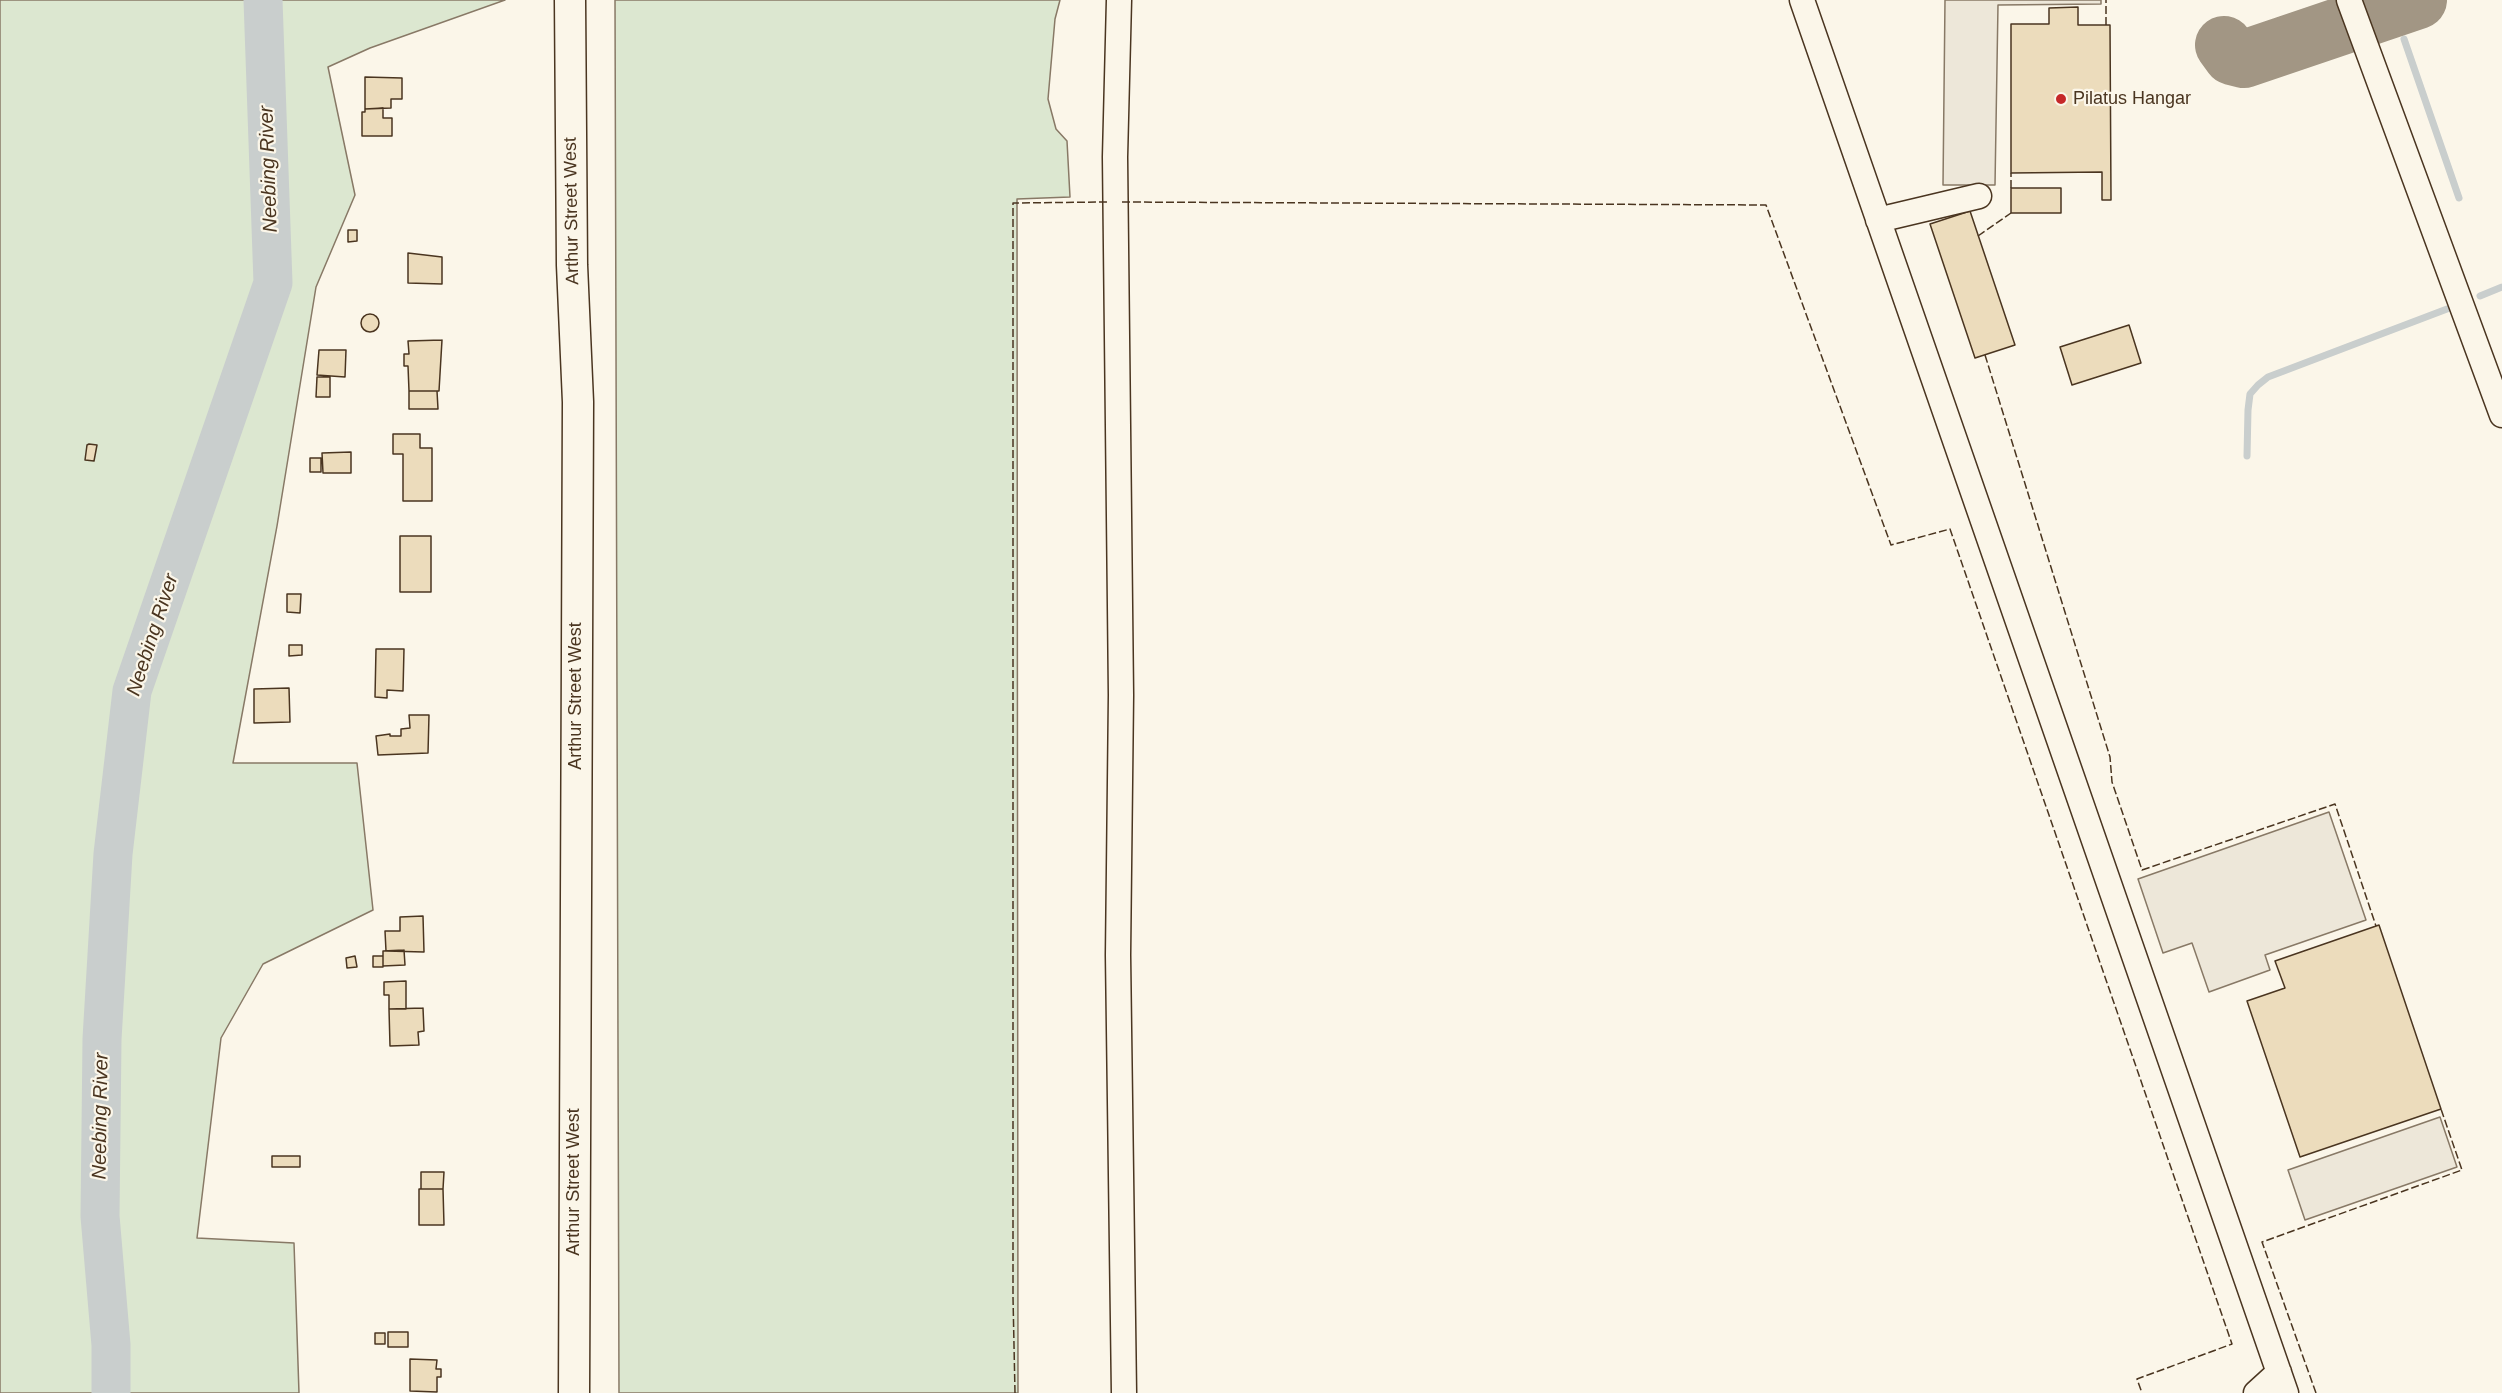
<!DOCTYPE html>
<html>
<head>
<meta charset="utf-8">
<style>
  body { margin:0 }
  canvas { display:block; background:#fbf6e9 }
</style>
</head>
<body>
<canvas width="2502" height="1393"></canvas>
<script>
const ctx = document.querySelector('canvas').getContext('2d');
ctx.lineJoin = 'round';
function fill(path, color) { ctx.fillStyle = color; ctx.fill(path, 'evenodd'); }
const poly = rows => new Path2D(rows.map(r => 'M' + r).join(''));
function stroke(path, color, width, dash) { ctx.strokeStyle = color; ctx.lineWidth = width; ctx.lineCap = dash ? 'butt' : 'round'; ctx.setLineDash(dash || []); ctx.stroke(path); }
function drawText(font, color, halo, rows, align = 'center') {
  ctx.font = font + ' Arial,sans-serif'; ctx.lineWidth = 4.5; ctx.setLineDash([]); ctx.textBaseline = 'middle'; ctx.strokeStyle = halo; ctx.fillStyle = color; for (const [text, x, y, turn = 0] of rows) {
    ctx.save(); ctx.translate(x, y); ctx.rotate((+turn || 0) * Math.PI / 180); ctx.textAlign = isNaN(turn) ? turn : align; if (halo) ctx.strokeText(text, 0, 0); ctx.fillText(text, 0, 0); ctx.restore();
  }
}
const green = poly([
  [0,0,505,0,370,48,328,67,355,195,316,287,277,526,233,763,357,763,373,910,263,964,221,1038,197,1238,294,1243,299,1393,0,1393,0,0],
  [615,0,1060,0,1055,19,1048,99,1056,129,1067,141,1070,197,1017,199,1018,1393,619,1393,615,0]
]);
const parking = poly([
  [1945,0,2101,0,2101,4,1998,5,1995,185,1943,185,1945,0],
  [2329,812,2366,920,2265,955,2270,970,2209,992,2192,943,2163,953,2138,879,2329,812],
  [2440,1117,2457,1167,2305,1220,2288,1170,2440,1117]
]);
const stream = poly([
  [2404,39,2459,198],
  [2480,296,2502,287],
  [2247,456,2248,410,2250,394,2258,385,2268,377,2447,309]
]);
const river = poly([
  [111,1393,111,1345,100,1216,102,1039,113,854,132,691,273,283,263,0]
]);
const taxiway = poly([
  [2224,45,2232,56,2244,59,2418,0]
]);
const building = poly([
  [2078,7,2078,25,2110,25,2111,200,2102,200,2102,172,2011,173,2011,24,2049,24,2049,8,2078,7],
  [365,77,402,78,402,99,391,99,391,108,365,109,365,77],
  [383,108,383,118,392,118,392,136,362,136,362,112,365,112,365,109,383,108],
  [2011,188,2061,188,2061,213,2011,213,2011,188],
  [1970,211,2015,345,1975,358,1930,224,1970,211],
  [348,230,357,230,357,241,348,242,348,230],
  [408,253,442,257,442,284,408,283,408,253],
  '361 323a9 9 0 1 1 18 0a9 9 0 1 1-18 0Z',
  [2129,325,2141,363,2072,385,2060,347,2129,325],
  [442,340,439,391,409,391,408,366,404,366,404,354,409,354,408,341,442,340],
  [319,350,346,350,345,377,317,375,319,350],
  [317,377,330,377,330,397,316,397,317,377],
  [409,391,437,391,438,409,409,409,409,391],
  [393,434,420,434,420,448,432,448,432,501,403,501,403,454,393,454,393,434],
  [89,444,97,445,94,461,85,460,87,445,89,444],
  [351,452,351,473,323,473,322,453,351,452],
  [310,458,321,458,321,472,310,472,310,458],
  [400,536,431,536,431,592,400,592,400,536],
  [287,594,301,594,300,613,287,612,287,594],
  [289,645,302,645,302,655,289,656,289,645],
  [376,649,404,649,403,691,387,690,387,698,375,697,376,649],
  [289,688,290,722,254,723,254,689,289,688],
  [409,715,429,715,428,753,378,755,376,736,390,734,390,736,401,736,401,729,410,728,409,715],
  [423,916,424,952,386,951,385,931,400,931,400,917,423,916],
  [2379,925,2441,1109,2300,1157,2247,1001,2285,988,2275,961,2379,925],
  [404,950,405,965,383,966,383,951,404,950],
  [355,956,357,967,347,968,346,958,355,956],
  [373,956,383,956,383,967,373,967,373,956],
  [406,981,406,1009,389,1009,389,995,384,995,384,982,406,981],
  [423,1008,424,1031,418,1032,419,1045,390,1046,389,1009,423,1008],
  [272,1156,300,1156,300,1167,272,1167,272,1156],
  [421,1172,444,1172,443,1189,421,1189,421,1172],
  [419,1189,443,1189,444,1225,419,1225,419,1189],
  [388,1332,408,1332,408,1347,388,1347,388,1332],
  [375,1333,385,1333,385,1344,375,1344,375,1333],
  [410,1359,437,1360,436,1369,441,1369,441,1377,437,1377,437,1392,410,1391,410,1359]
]);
const minor = poly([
  [1119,0,1115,157,1121,695,1118,955,1124,1393],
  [1802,0,2286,1393],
  [2349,0,2502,415],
  [1878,220,1979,196],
  [2256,1393,2279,1372]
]);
const major = poly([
  [570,0,572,265,578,402,574,1393]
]);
const fence = poly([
  [2106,25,2106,0],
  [2011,188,2011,173],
  [1122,202,1766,205,1891,545,1950,529,2232,1344,2137,1379,2142,1393],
  [1978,236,2011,213],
  [1985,355,2110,757,2112,782,2142,870,2335,804,2376,926],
  [1015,1393,1013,1297,1013,203,1107,202],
  [2316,1393,2262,1242,2462,1170,2441,1109]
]);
const markers = [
  [2061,99,6,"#c62828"]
];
const poiNames = [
  ["Pilatus Hangar",2073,99]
];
const streetNames = [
  ["Arthur Street West",572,211,-91],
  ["Arthur Street West",576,696,-90],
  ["Arthur Street West",574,1182,-90]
];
const waterNames = [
  ["Neebing River",269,169,-92],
  ["Neebing River",153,635,-72],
  ["Neebing River",101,1116,-89]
];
fill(green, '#dce7d0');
stroke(green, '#887966', 1.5);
fill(parking, '#ede7d9');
stroke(parking, '#887966', 1.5);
stroke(stream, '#c9cecd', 7);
stroke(river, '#c9cecd', 39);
stroke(taxiway, '#a29684', 58);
fill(building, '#ecdcbc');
stroke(building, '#4a3520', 1.5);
stroke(minor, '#4a3520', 27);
stroke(major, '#4a3520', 33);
stroke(minor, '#fbf6e9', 24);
stroke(major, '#fbf6e9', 30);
stroke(fence, '#4a3520', 1.5, [8, 3]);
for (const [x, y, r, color] of markers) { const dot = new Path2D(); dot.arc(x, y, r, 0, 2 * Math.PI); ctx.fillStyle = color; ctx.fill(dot); stroke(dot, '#fbf6e9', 2); }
drawText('18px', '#4a3520', '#fbf6e9', poiNames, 'left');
drawText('18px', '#4a3520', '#fbf6e9', streetNames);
drawText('italic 20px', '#4a3520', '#fbf6e9', waterNames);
</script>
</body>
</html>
